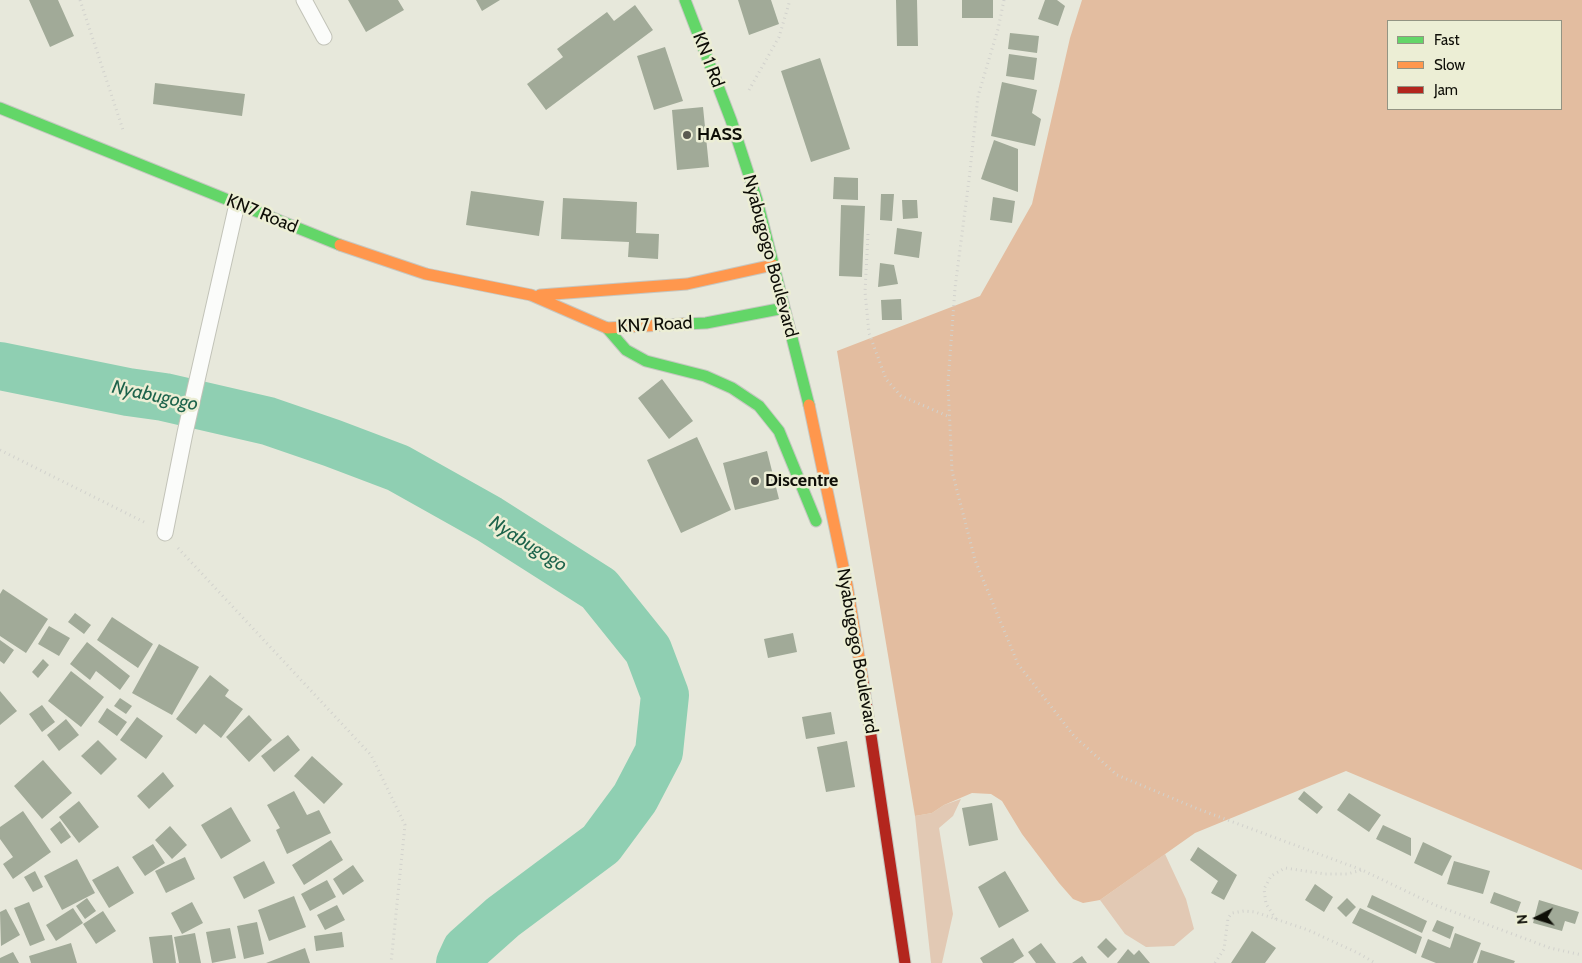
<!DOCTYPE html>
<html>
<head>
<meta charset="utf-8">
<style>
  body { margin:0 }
  #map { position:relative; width:1582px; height:963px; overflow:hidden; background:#e7e8db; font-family:Cabin,sans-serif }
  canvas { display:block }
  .legend { position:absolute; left:1387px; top:20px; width:175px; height:90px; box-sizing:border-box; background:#eceed5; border:1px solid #939483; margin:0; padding:6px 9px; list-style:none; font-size:15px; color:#0e0e07 }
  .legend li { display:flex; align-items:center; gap:10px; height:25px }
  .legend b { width:25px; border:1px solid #939483 }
  .north { position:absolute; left:1512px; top:893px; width:50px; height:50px; -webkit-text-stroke:4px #eceed5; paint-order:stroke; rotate:265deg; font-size:14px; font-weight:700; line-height:20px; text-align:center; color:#0e0e07 }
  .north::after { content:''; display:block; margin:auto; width:18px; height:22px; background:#0e0e07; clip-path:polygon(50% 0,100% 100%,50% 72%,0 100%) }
</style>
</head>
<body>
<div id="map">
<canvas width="1582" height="963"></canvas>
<ul class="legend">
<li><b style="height:6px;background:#63d668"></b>Fast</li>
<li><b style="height:6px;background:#ff974d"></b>Slow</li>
<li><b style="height:6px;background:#b3261e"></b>Jam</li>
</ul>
<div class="north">N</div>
</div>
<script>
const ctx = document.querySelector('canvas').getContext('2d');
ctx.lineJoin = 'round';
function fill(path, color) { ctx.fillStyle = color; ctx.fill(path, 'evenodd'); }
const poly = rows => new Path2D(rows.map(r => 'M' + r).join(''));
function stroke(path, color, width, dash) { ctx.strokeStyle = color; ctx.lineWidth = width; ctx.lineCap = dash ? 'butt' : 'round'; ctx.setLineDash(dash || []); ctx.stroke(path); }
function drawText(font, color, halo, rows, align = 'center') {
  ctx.font = font + ' Cabin,sans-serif'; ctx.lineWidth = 5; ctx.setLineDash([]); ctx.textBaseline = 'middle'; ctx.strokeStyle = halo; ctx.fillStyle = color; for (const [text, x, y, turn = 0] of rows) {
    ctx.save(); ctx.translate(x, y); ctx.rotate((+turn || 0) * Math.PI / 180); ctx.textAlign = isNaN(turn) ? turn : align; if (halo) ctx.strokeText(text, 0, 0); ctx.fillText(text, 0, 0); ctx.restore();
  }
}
const green = poly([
  [961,799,953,816,939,828,953,914,942,963,931,963,915,816,932,813,944,805],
  [1165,854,1186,899,1194,929,1174,946,1146,947,1125,934,1100,900]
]);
const forest = poly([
  [1082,0,1582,0,1582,870,1346,771,1195,833,1100,900,1083,903,1073,899,1059,883,1022,834,1002,801,991,794,972,793,944,805,932,813,915,816,837,351,980,296,1032,204,1070,38],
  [1388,21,1561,21,1561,109,1388,109]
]);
const river = poly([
  [0,366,128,392,164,397,268,421,332,443,398,468,489,519,599,589,648,650,665,695,659,752,635,798,601,844,503,917,466,950,460,963]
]);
const building = poly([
  [29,0,58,0,74,36,50,47],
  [348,0,398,0,404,10,366,32],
  [476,0,500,0,482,11],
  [738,0,771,0,779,24,749,35],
  [896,0,917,0,918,46,897,46],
  [962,0,993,0,993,18,962,18],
  [1045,0,1057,0,1065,6,1058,26,1038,19],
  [635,5,653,30,546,110,527,84,563,57,557,49,607,12,614,21],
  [1010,33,1039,36,1037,53,1008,49],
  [665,47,683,101,654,110,637,56],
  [1009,54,1037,58,1034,80,1006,76],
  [820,58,850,149,811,162,781,71],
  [1002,82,1037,90,1032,113,1041,119,1035,146,991,136],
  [155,83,245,94,242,116,153,104],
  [703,107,709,167,677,170,672,110],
  [994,140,1018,149,1018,192,981,179],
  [834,177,858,178,858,200,833,199],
  [471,191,544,201,539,236,466,225],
  [881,194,894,194,892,221,880,220],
  [993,197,1015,201,1012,223,990,220],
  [563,198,637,202,636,233,659,234,658,259,628,257,629,242,561,239],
  [902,200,917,200,918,218,903,219],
  [841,205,865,206,862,277,839,276],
  [897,228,922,232,919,258,894,254],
  [880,263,894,265,898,284,878,287],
  [901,299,902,320,882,320,881,300],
  [662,379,693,421,669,439,638,398],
  [697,437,731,510,681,533,647,460],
  [767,451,779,499,735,510,723,463],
  [3,589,48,619,26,653,0,636,0,594],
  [75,613,91,625,84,634,68,622],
  [112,617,153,644,138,668,97,640],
  [49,626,70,638,59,656,38,644],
  [793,633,797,652,768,658,764,639],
  [0,640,14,650,4,664,0,661],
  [87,642,130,676,120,690,96,671,90,680,70,664],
  [159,644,199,667,172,715,132,693],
  [43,659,49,665,38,678,32,672],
  [71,671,104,697,81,727,48,701],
  [210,675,229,690,225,696,243,709,221,738,204,724,196,734,176,719],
  [0,691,17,711,0,725],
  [120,698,132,706,126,714,114,706],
  [42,705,55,722,42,732,29,714],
  [107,708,127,722,117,736,98,722],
  [831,712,835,734,806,739,802,717],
  [249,715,272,740,249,762,226,737],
  [137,717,163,736,146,759,120,740],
  [66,719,79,735,59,751,47,735],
  [288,735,300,750,274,772,261,756],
  [98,740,117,759,101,775,81,756],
  [847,741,855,787,826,792,817,747],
  [312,756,343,784,324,804,294,776],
  [43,760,72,793,42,819,14,786],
  [163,772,174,786,149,809,137,796],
  [294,791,307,815,319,810,331,833,287,854,276,830,280,828,267,805],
  [1304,791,1323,807,1317,814,1298,799],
  [1349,793,1381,815,1369,832,1337,810],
  [79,801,99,827,79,843,59,817],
  [992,803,998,840,969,846,962,808],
  [231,807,251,841,221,859,201,825],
  [23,811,51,852,13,879,3,864,13,857,0,839,0,827],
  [60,821,71,837,61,844,50,829],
  [1383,825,1411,838,1411,856,1376,839],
  [170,826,187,845,172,859,155,840],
  [331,840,343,860,304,885,292,865],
  [1423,842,1452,856,1442,876,1414,863],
  [153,844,165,863,145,876,132,857],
  [1198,847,1237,875,1224,900,1211,893,1218,881,1190,860],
  [185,857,195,879,166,893,155,871],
  [77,859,95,893,62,910,44,876],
  [264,861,275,883,244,899,233,877],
  [1454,861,1490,871,1483,894,1447,884],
  [353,865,364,881,343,895,333,879],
  [118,866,134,893,109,908,92,880],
  [35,871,43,887,33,892,24,877],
  [1005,871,1029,911,999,928,978,887],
  [327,880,336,897,310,911,301,894],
  [1315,884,1333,897,1324,912,1305,900],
  [1494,892,1521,902,1517,913,1490,903],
  [1372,895,1427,921,1422,933,1367,907],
  [294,896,306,927,269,941,258,910],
  [87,898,96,911,85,919,76,906],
  [1347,898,1356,907,1346,917,1337,908],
  [1539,900,1579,912,1575,924,1565,921,1562,931,1533,923],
  [29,902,45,940,30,946,14,908],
  [192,902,203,923,182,934,171,913],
  [337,905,345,920,325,930,317,915],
  [73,908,83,923,56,941,46,925],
  [1360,908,1422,937,1416,954,1352,923],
  [6,909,20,935,1,946,0,912],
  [103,911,116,931,96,944,83,924],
  [1437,920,1454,927,1450,939,1432,931],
  [257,922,264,954,244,959,237,926],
  [230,928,236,958,212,963,206,932],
  [1252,931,1276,948,1265,963,1231,963],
  [342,932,344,947,316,951,314,936],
  [195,933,201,963,179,963,174,937],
  [1455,933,1481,943,1473,963,1436,963,1421,957,1428,939,1450,948],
  [172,935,176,963,153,963,149,937],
  [1013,938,1024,956,1013,963,983,963,980,958],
  [1106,938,1117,949,1108,958,1097,947],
  [71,943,77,963,31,963,29,956],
  [1041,943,1056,963,1036,963,1028,952],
  [305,948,310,963,266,963],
  [1128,949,1134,955,1139,950,1150,963,1117,963],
  [1481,950,1515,961,1514,963,1477,963],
  [13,952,19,963,0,963,0,958],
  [1082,956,1087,963,1072,963]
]);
const path = poly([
  [80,0,123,130],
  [1004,0,998,29,978,96,969,180,955,288,948,383,952,471,975,560,1018,664,1074,736,1117,775,1198,809,1362,870,1435,905,1550,948,1582,955],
  [749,90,779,37,790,0],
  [868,234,865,292,869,333,886,379,901,396,950,417],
  [0,450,146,523],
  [178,548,371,755,405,825,391,963],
  [1276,919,1266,904,1264,889,1271,876,1285,868,1325,874,1347,874,1362,870],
  [1215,963,1224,949,1228,918,1232,913,1244,911,1255,912,1308,930,1358,953,1375,963]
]);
const lane = poly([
  [304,0,324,37],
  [165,533,185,433,237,204]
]);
const fast = poly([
  [685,0,731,120,757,200,809,405],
  [0,108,340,245],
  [683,324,706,323,784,308],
  [607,328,626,350,646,361,705,376,732,388,759,406,779,431,816,521]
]);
const slow = poly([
  [340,245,426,274,531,295,607,328,683,324],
  [540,295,687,284,773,265],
  [809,405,847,585,863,682]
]);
const jam = poly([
  [863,682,905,963]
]);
const markers = [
  [687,135,5,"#5a5a51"],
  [755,481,5,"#5a5a51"]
];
const streetNames = [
  ["KN 1 Rd",708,60,69],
  ["KN7 Road",262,214,22],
  ["Nyabugogo Boulevard",770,256,75],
  ["KN7 Road",655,325,-3],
  ["Nyabugogo Boulevard",857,651,80]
];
const poiNames = [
  ["HASS",697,135],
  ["Discentre",765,481]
];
const waterNames = [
  ["Nyabugogo",155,396,12],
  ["Nyabugogo",528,544,32]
];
fill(green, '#e2c9b4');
fill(forest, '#e3bda0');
stroke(river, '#8fcfb2', 48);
fill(building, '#a1aa98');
stroke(lane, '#c2c3b8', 17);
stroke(fast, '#c6c7c1', 13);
stroke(slow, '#c6c7c1', 13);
stroke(jam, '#c6c7c1', 13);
stroke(path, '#d2d2cd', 3, [1, 4]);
stroke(lane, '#fbfcfa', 15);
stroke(fast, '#63d668', 11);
stroke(slow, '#ff974d', 11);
stroke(jam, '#b3261e', 11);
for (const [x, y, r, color] of markers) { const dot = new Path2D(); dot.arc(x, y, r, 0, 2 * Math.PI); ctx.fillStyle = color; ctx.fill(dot); stroke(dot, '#eceed5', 2); }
drawText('18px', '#0e0e07', '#eceed5', streetNames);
drawText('bold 18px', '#0e0e07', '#eceed5', poiNames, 'left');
drawText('italic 19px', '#1c634b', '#eceed5', waterNames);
</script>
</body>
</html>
